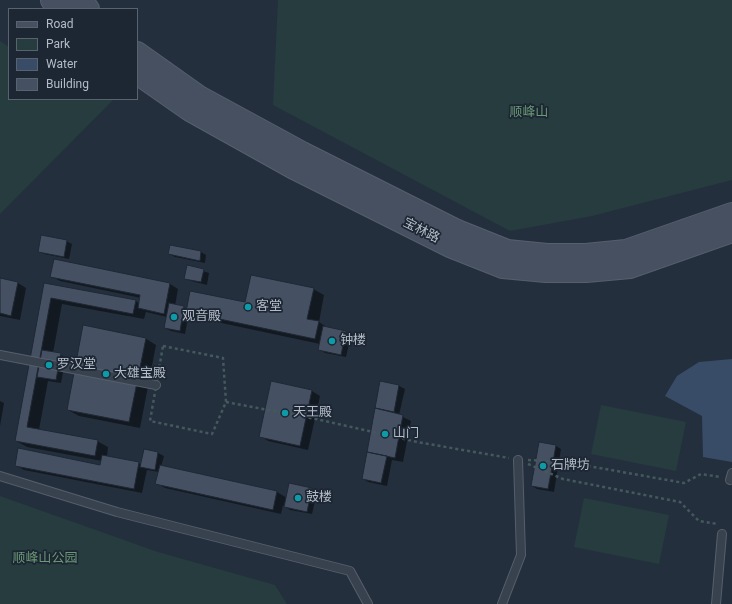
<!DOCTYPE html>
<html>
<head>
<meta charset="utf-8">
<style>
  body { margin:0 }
  #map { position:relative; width:732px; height:604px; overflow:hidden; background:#242f3e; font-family:Roboto,sans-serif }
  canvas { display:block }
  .legend { position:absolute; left:8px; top:8px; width:130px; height:92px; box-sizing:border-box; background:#1d2633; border:1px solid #59626f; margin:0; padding:5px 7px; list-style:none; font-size:12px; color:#b4bcc9 }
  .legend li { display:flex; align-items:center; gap:8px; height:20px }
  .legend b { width:20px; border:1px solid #59626f }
</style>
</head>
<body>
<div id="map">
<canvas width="732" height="604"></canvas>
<ul class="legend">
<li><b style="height:5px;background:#465061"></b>Road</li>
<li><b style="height:11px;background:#263c3f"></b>Park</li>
<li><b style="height:11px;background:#394c67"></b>Water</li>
<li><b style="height:11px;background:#455162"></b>Building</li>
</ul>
</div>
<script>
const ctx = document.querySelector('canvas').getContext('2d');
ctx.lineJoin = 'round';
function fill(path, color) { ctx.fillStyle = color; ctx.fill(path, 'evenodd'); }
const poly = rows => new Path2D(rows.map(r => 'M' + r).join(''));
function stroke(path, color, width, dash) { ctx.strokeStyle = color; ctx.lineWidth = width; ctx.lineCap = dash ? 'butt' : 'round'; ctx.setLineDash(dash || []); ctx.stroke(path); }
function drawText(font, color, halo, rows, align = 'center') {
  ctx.font = font + ' Roboto,"Noto Sans SC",sans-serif'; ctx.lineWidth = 3.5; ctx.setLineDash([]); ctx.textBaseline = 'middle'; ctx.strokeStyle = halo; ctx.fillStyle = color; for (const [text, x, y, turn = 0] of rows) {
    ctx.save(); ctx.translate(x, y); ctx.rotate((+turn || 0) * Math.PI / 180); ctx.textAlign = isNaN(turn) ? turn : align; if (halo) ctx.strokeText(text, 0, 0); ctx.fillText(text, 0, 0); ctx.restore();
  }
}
const green = poly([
  [278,0,732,0,732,180,592,216,510,231,273,105],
  [0,41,9,47,9,99,114,99,0,214],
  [601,405,686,422,676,471,591,454],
  [0,496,158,552,275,585,287,604,0,604],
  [584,498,669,515,659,564,574,547]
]);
const water = poly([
  [732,359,732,462,703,457,702,416,665,396,677,376,699,362]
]);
const shadow = poly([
  [66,241,72,244,69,259,44,254,39,251],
  [171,246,201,252,206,255,205,263,175,257,169,254],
  [188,266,209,273,207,285,191,281,185,278],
  [51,276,170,284,178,289,175,306,187,309,246,304,313,289,324,295,319,322,330,329,351,335,346,357,325,353,319,349,320,344,198,318,189,313,185,334,171,331,165,328,167,317,146,312,144,319,62,304,53,353,66,357,61,383,48,381,39,430,97,441,108,447,107,457,142,464,144,450,158,453,164,456,161,467,277,492,287,498,311,489,317,492,312,514,290,510,283,505,281,514,165,488,156,483,159,472,147,470,142,493,24,470,16,465,101,466,102,461,27,447,16,441,45,284,136,301,140,304,141,298,60,281],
  [0,279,18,283,26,288,20,320,0,316],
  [145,338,156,345,140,428,79,416,68,410],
  [381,382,399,386,405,389,399,415,411,421,403,462,392,460,387,486,368,482,363,479],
  [312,391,320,396,308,450,268,441,260,436],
  [0,401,4,403,0,426],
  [539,443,556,446,561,449,554,492,537,489,532,486]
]);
const building = poly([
  [41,235,67,240,64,257,38,252,41,235],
  [170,245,201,251,200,261,168,254,170,245],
  [54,259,170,283,164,314,138,308,140,295,50,277,54,259],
  [187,265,204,269,201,282,184,279,187,265],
  [251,275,314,288,307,319,319,321,315,339,186,312,190,291,245,302,251,275],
  [0,278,18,282,11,316,0,313,0,278],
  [44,283,136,300,133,314,51,298,27,427,98,440,95,456,15,441,44,283],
  [169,303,184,306,180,331,164,328,169,303],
  [83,325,146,338,129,422,67,410,83,325],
  [323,326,346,331,341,355,318,350,323,326],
  [42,350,61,353,56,380,37,377,42,350],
  [271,381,312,390,300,446,259,437,271,381],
  [380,381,399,385,394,412,375,408,380,381],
  [375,408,403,415,395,458,367,452,375,408],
  [539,442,556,445,548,489,531,486,539,442],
  [18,448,100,465,102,455,139,462,134,489,15,466,18,448],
  [144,449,158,452,155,470,140,467,144,449],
  [367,452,387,456,381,483,362,479,367,452],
  [160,465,277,491,273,510,155,484,160,465],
  [289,483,312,488,307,512,284,507,289,483]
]);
const path = poly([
  [163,346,223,358,226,402,212,434,150,421,163,346],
  [226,402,316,419,417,442,509,458],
  [528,460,566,462,684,483,701,474,720,477],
  [528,464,563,479,680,502,699,521,718,524]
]);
const lane = poly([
  [0,355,156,385],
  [0,476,117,512,350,571,368,604],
  [730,480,732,473],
  [502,604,521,555,518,460],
  [716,604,722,534]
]);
const secondary = poly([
  [52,0,62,9],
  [80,0,88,9],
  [137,53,199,97,302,153,457,231,507,251,547,255,586,255,626,251,732,214],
  [137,73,190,110,294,168,450,246,503,267,546,271,586,271,630,267,732,231]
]);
const markers = [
  [248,307,4,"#0f9aa8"],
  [174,317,4,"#0f9aa8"],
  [332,341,4,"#0f9aa8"],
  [49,365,4,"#0f9aa8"],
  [106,374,4,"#0f9aa8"],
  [285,413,4,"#0f9aa8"],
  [385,434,4,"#0f9aa8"],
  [543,466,4,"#0f9aa8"],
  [298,498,4,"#0f9aa8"]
];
const parkNames = [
  ["顺峰山",529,113],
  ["顺峰山公园",45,559]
];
const streetNames = [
  ["宝林路",421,231,27]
];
const poiNames = [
  ["客堂",256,307],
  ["观音殿",182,317],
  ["钟楼",340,341],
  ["罗汉堂",57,365],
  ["大雄宝殿",114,374],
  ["天王殿",293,413],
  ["山门",393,434],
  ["石牌坊",551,466],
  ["鼓楼",306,498]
];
fill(green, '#263c3f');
fill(water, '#394c67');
fill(shadow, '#0007');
fill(building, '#455162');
stroke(building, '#1f2835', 1);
stroke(lane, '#565f6c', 10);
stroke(secondary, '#565f6c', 24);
stroke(path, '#44595c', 2.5, [3, 3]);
stroke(lane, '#38414e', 8);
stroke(secondary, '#465061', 22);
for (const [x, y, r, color] of markers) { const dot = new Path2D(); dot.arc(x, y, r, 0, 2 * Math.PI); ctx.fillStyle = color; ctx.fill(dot); stroke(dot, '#1d2633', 1.5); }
drawText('13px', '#6b9a76', '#1d2633', parkNames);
drawText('13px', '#b4bcc9', '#1d2633', streetNames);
drawText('13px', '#b4bcc9', '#1d2633', poiNames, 'left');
</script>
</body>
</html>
